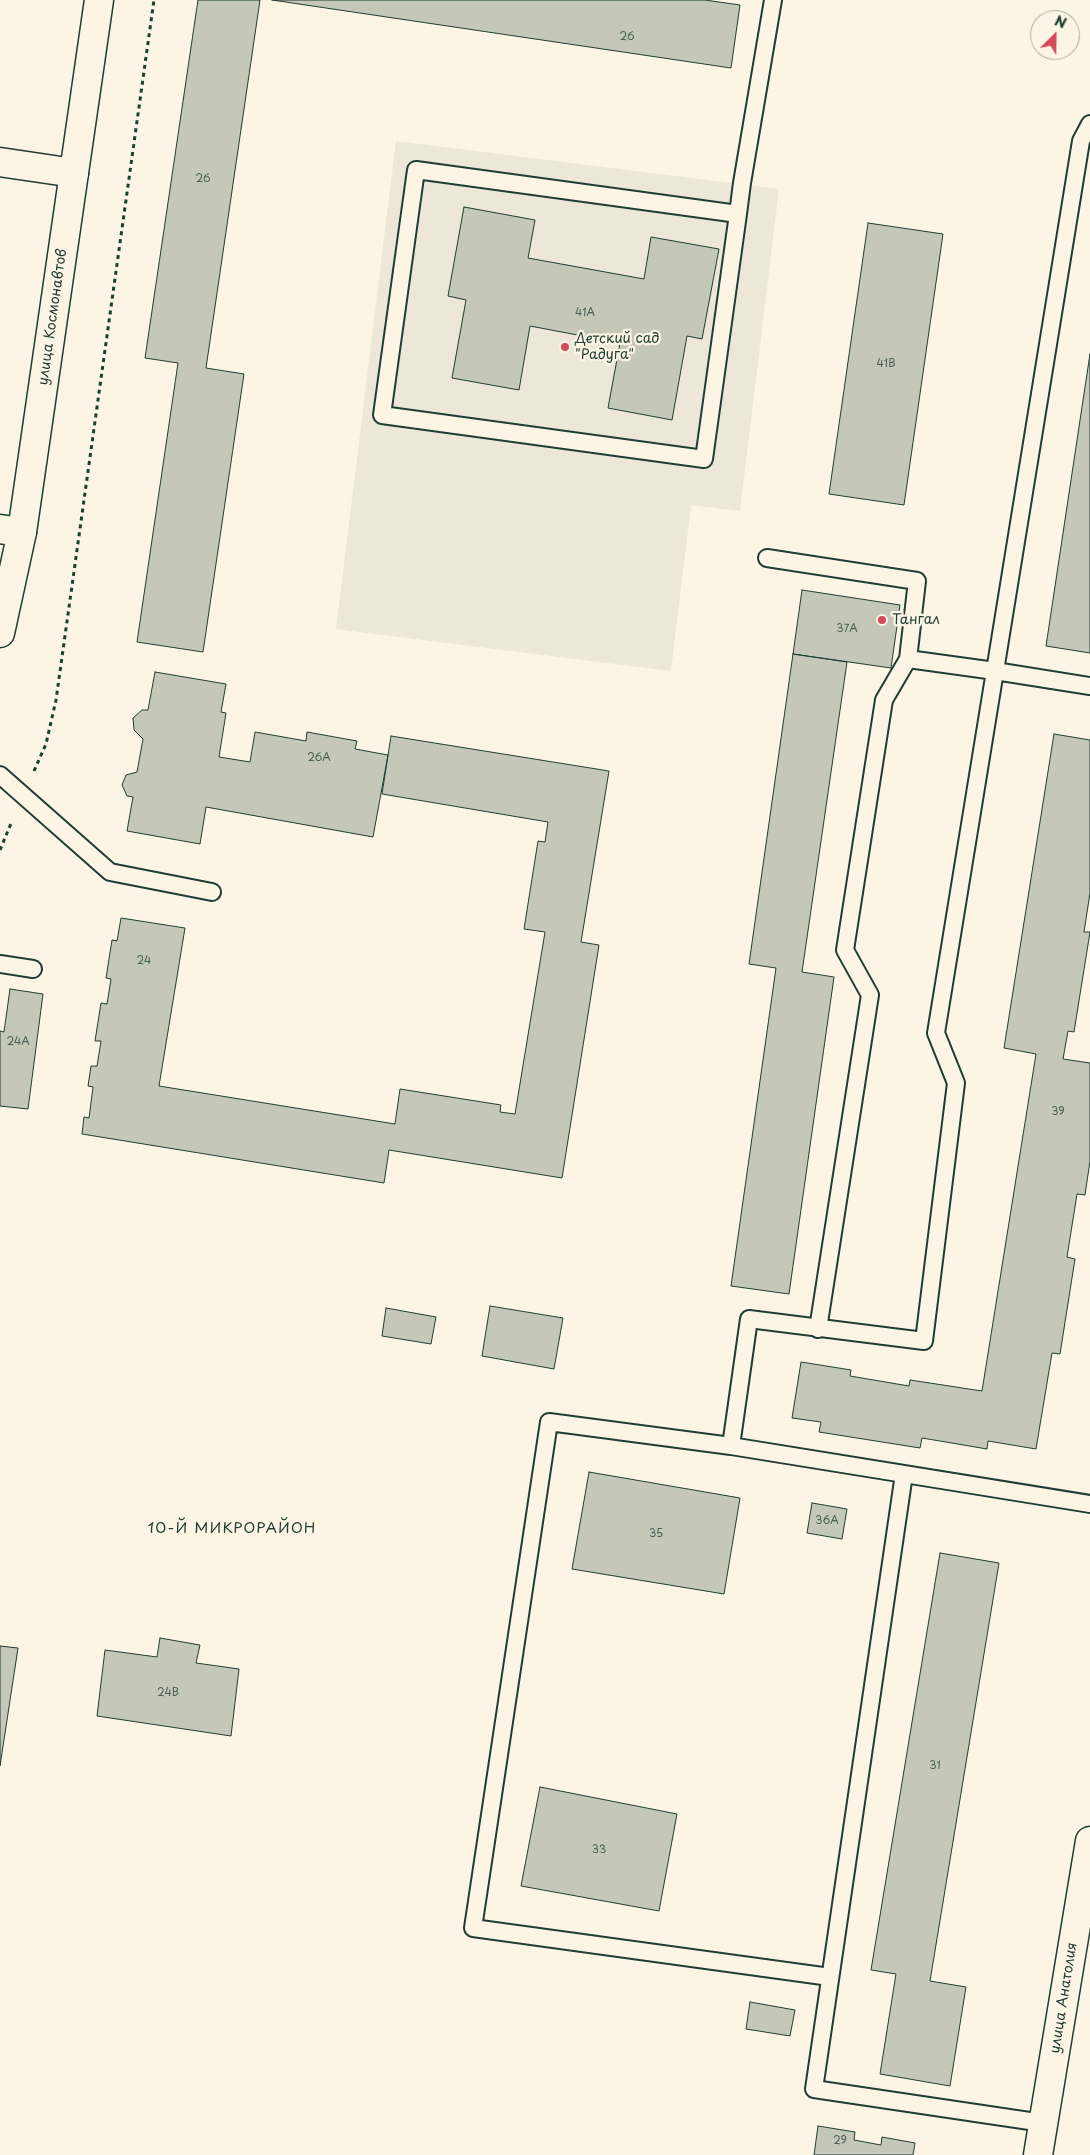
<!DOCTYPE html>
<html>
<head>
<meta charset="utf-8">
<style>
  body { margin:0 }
  #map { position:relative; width:1090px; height:2155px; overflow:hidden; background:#fcf5e5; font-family:"Playpen Sans",sans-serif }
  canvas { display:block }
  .north { position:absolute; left:1030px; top:10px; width:50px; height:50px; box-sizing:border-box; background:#fcf5e5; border:1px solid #a4ab9e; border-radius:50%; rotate:23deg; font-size:14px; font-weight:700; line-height:20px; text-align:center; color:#1f3d34 }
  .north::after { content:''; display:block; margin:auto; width:18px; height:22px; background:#d1495b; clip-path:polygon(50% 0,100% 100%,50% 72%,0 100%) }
</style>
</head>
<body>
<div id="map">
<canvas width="1090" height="2155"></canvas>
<div class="north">N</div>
</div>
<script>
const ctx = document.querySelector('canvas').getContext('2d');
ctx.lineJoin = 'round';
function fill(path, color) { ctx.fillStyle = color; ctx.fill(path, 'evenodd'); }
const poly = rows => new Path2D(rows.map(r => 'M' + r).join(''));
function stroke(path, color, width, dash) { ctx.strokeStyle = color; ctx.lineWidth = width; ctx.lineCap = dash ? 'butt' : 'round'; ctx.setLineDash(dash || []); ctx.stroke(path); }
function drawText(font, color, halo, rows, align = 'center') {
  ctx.font = font + ' "Playpen Sans",sans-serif'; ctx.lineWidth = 4.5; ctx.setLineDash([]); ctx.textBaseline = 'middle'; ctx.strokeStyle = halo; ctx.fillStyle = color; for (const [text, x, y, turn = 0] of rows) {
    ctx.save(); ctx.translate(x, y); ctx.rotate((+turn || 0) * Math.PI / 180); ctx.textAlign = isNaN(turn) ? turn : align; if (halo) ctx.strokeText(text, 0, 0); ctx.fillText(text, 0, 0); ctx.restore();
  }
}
const built = poly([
  [396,141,779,189,740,511,691,505,671,671,336,629]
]);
const building = poly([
  [198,0,260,0,206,368,244,374,203,652,137,642,178,363,145,358,198,0],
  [272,0,705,0,740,5,731,68,272,0],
  [464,207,535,220,528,258,644,279,651,237,719,249,702,339,687,336,672,420,608,408,620,343,530,326,519,390,452,378,466,300,448,296,464,207],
  [868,223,943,234,904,505,829,494,868,223],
  [1090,354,1090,653,1046,646,1090,354],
  [802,590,900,605,891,668,793,654,802,590],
  [793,654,847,662,802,972,834,977,789,1294,731,1286,776,968,749,964,793,654],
  [155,672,226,684,221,712,226,713,219,757,250,762,255,732,306,741,307,732,357,741,355,749,388,755,373,837,206,807,200,844,127,831,133,797,127,796,122,785,126,775,137,772,143,739,134,730,133,718,142,710,148,710,155,672],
  [1054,734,1090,740,1090,893,1084,932,1090,932,1074,1032,1068,1031,1063,1059,1090,1063,1090,1161,1085,1195,1077,1194,1067,1257,1075,1259,1060,1354,1052,1353,1036,1449,988,1441,987,1449,922,1438,920,1448,819,1432,821,1422,792,1418,801,1362,851,1370,850,1376,909,1386,910,1380,982,1391,1036,1054,1004,1048,1054,734],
  [391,736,609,771,581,942,599,945,562,1178,389,1150,384,1183,82,1134,84,1117,89,1118,93,1087,88,1086,91,1066,97,1066,101,1041,95,1041,101,1003,107,1004,111,979,106,978,112,940,117,941,121,918,185,928,159,1086,395,1124,400,1089,501,1105,500,1112,515,1114,545,932,524,929,538,841,545,842,548,822,382,794,391,736],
  [10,989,43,994,28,1109,0,1106,0,1031,4,1032,10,989],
  [490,1306,563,1318,554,1369,482,1356,490,1306],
  [386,1308,436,1317,431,1344,382,1336,386,1308],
  [589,1472,740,1498,724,1594,572,1569,589,1472],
  [812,1503,847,1509,842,1539,807,1533,812,1503],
  [940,1553,999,1563,930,1981,966,1987,950,2086,880,2074,896,1974,871,1970,940,1553],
  [160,1638,200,1645,196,1663,239,1669,231,1736,97,1716,105,1650,157,1657,160,1638],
  [0,1646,18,1648,0,1766,0,1646],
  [540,1787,677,1814,659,1911,521,1886,540,1787],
  [750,2002,795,2010,790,2036,746,2029,750,2002],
  [818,2126,855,2132,854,2140,881,2145,882,2137,915,2143,913,2155,814,2155,818,2126]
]);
const path = poly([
  [34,771,46,744,56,700,154,0],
  [0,850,12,821]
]);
const service = poly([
  [1090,124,1081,141,995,671,1090,686],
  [738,214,416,170,382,415,704,459,738,214,742,183,773,0],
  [767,558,917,581,908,659,884,700,845,950,870,995,818,1329],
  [0,775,110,872,212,892],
  [0,964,33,969],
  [731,1446,749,1319,924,1341,956,1083,936,1033,995,671,908,659],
  [904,1474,814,2089,1043,2123],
  [830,1977,473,1928,549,1422,731,1446,1090,1504]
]);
const minor = poly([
  [0,162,74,173],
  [0,529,22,532]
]);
const tertiary = poly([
  [0,633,22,532,99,0],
  [1038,2155,1090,1841]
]);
const markers = [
  [565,347,5,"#d1495b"],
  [882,620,5,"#d1495b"]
];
const numberNames = [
  ["26",627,37],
  ["26",203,179],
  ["41А",585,313],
  ["41В",886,364],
  ["37А",847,629],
  ["26А",319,758],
  ["24",144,961],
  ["24А",18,1042],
  ["39",1058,1112],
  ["36А",827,1521],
  ["35",656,1534],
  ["24В",168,1693],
  ["31",935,1766],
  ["33",599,1850],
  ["29",840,2141]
];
const streetNames = [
  ["улица Космонавтов",53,317,-82],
  ["улица Анатолия",1064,1998,-81]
];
const poiNames = [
  ["Детский сад",575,339],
  ["\"Радуга\"",575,355],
  ["Тангал",892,620]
];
const neighbourhoodNames = [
  ["10-Й МИКРОРАЙОН",232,1529]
];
fill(built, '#ece7d8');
fill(building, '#c5c7b9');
stroke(building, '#1f3d34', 1);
stroke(service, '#1f3d34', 20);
stroke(minor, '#1f3d34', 31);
stroke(tertiary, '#1f3d34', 31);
stroke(path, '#1f3d34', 3, [4, 4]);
stroke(service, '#fcf5e5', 16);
stroke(minor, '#fcf5e5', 28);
stroke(tertiary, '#fcf5e5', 28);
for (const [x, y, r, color] of markers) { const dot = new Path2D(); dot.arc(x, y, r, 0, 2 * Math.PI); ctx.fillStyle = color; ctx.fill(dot); stroke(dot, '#fcf5e5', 2); }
drawText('11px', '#486055', null, numberNames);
drawText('14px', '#1f3d34', '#fcf5e5', streetNames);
drawText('14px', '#1f3d34', '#fcf5e5', poiNames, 'left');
ctx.letterSpacing = '1px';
drawText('15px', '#1f3d34', '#fcf5e5', neighbourhoodNames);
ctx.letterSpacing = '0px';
</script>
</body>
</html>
